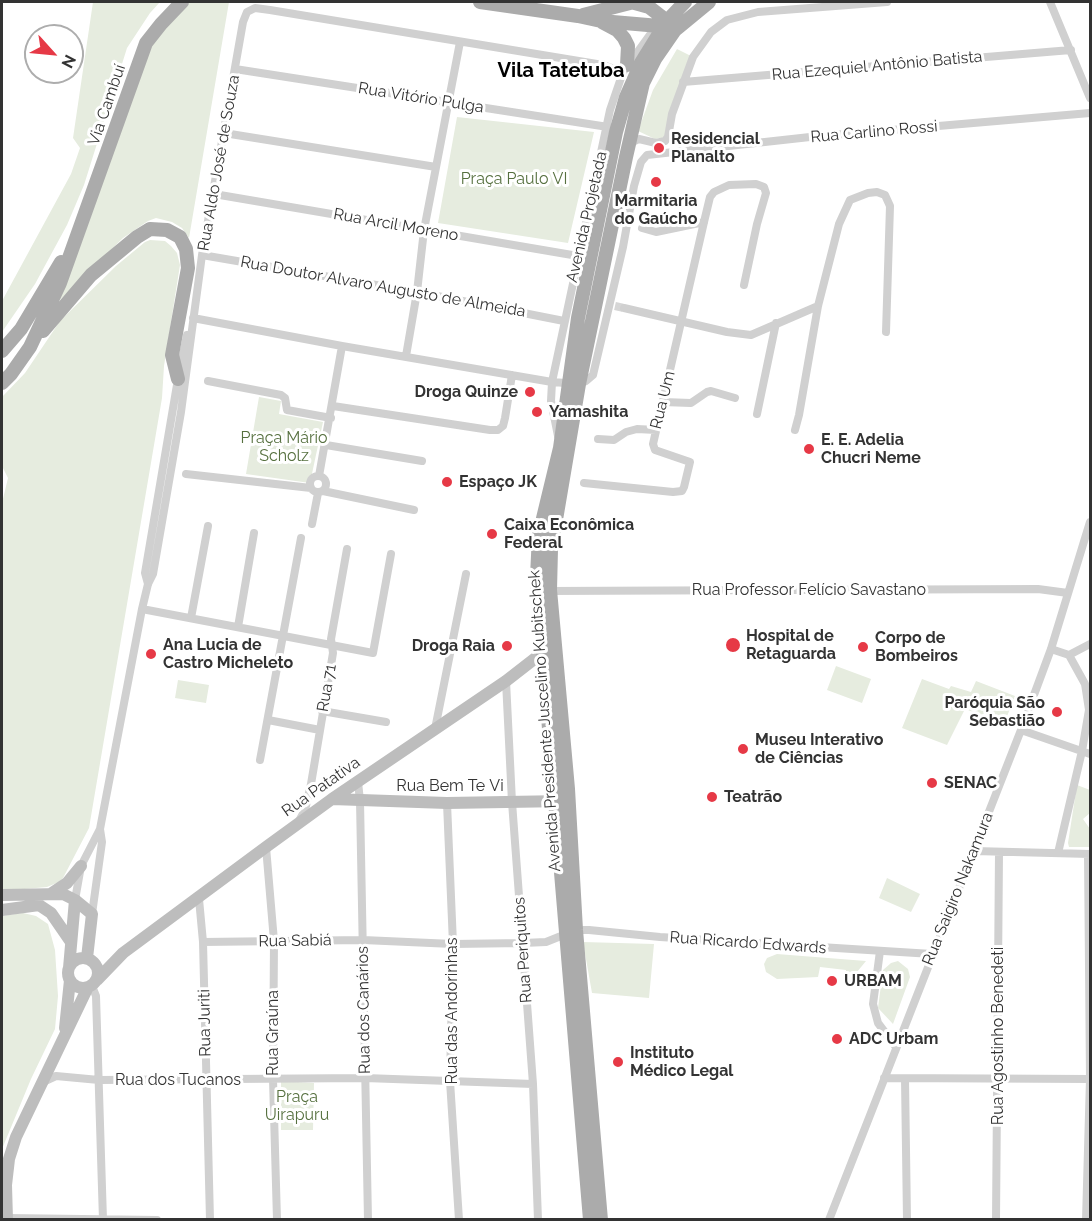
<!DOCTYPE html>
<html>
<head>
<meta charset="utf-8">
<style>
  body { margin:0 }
  #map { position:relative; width:1092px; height:1221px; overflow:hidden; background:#fff; font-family:Raleway,sans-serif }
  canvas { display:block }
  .frame { position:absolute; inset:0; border:3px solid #333; pointer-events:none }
  .north { position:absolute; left:24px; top:24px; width:60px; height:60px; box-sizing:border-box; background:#fff; border:2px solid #adadad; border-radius:50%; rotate:117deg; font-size:16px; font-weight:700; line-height:24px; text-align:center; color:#333 }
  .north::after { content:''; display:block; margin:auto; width:21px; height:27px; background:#e63946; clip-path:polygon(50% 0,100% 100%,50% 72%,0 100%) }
</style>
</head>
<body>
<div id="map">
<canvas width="1092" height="1221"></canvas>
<div class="frame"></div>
<div class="north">N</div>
</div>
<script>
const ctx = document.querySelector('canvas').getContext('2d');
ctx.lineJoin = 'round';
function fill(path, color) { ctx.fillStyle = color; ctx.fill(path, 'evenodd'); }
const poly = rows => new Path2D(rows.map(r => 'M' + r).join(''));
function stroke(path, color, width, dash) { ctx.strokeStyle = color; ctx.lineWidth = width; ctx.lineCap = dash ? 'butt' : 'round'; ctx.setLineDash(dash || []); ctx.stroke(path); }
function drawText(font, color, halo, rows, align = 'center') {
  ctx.font = font + ' Raleway,sans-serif'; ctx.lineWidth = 6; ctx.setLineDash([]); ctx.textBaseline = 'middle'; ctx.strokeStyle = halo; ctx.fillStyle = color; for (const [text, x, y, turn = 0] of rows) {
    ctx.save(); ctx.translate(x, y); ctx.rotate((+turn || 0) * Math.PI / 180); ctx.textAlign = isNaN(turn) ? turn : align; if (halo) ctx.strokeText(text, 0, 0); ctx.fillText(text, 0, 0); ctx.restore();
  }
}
const green = poly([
  [93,2,160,2,150,13,127,48,84,185,67,225,35,284,2,332,2,301,71,174,80,148,73,138],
  [188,2,229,2,189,238,182,228,172,222,156,218,148,221,123,238,59,301,149,45],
  [677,49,693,57,668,137,655,139,638,131,653,90],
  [457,117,594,132,568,243,438,223],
  [150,240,165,241,171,246,177,253,180,265,164,366,162,398,89,828,63,878,59,882,47,887,2,891,2,503,8,478,2,466,2,397,25,373,60,321,116,266,145,242],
  [259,397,281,401,279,414,323,422,310,483,246,474],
  [836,666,871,679,862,703,827,690],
  [922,679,949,689,951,686,971,692,976,681,1015,696,1004,724,965,709,947,745,902,728],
  [178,680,209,685,206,703,175,698],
  [1077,785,1090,790,1090,813,1083,819,1090,829,1090,847,1069,847,1068,843],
  [887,878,920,894,911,912,879,898],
  [23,913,36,916,48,924,55,950,58,996,55,1029,31,1079,2,1149,2,916],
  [583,942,654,944,649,998,592,993],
  [777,954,866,961,857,972,862,978,859,983,863,989,844,985,846,970,820,967,818,977,777,979,766,972,764,964,767,958],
  [898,961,908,969,910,977,893,1024,878,1008,883,970,891,963],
  [281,1081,314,1083,313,1130,281,1130]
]);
const minorTunnel = poly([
  [615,306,624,308]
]);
const minor = poly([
  [1050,2,1090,98],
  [235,69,608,127],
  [683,82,1071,50],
  [224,133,436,167],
  [629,144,639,139,656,143],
  [657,154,656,143,665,141,668,137,672,114,693,57,711,32,727,20,758,12,887,2],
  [214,194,578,256],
  [642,228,656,232,704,222],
  [202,255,417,292,564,321],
  [624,308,727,332,751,335,818,306],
  [193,318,342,346,552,382,579,384,586,381,593,375,623,247,634,186,641,162,647,155,810,137,1090,113],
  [406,356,417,292,424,230,460,42],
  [208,381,281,395,285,398,287,410,331,418],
  [663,402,691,403,707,392,711,391,735,398],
  [333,406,490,430,498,430,503,426,505,418,512,375],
  [757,414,776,323],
  [795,430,799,415,818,306,839,224,850,200,868,193,877,192,885,195,890,206,886,332],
  [558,436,551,401,552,382,610,110,623,72,657,25],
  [598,439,614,440,626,432,637,429,656,430],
  [326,445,422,461],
  [186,474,311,488],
  '310 484a8 8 0 1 1 16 0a8 8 0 1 1-16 0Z',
  [319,476,342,346],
  [584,483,673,492,682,491,684,487,690,462,655,450,653,444,704,222,710,197,714,192,729,185,756,184,764,187,766,193,757,224,744,285],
  [323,491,414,510],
  [312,524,318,493],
  [148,584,145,573,178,379,187,335],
  [547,591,1038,589,1068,593],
  [142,609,373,653,391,554],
  [191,618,208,526],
  [238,627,254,533],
  [1051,649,1069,655,1090,644],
  [506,681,512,802,533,1084,538,1220],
  [322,711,386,722],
  [268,720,320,730],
  [435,729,466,574],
  [1021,730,1090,754],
  [260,760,301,538],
  [358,782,360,801,368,1220],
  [447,803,453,944,450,1081,459,1220],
  [299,821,305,810,311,784,333,653,331,639,347,549],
  [100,829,142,609,148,584,153,574,181,412,202,255,243,22,247,12,255,8,270,10,603,65,623,72],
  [266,847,274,941,273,1079,277,1220],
  [974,851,1090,854],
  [1058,853,1082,751,1089,710,1085,684,1069,655],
  [199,899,203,942,210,1220],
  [75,900,81,866,100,829,102,842,92,914],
  [203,942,363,940,453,944,523,943,546,942,576,930,589,930,660,937,932,954],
  [880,951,873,1004,878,1023,896,1047],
  [92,986,96,996,103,1220],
  [884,1078,1090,1079],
  [905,1079,907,1220],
  [43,1082,56,1076,99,1080,365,1078,533,1084],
  [7,1218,157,1220],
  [829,1220,1021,730,1051,649,1090,522],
  [996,1220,999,853],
  [1086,1220,1090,1079,1088,854]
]);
const secondary = poly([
  [332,799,447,803,565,801],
  [52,893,67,883,81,866],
  [2,895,63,894,75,900,92,914,87,958],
  [2,910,39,905,51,913,71,942],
  '68 973a15 15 0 1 1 30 0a15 15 0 1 1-30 0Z',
  [69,968,75,900],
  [97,980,123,953,266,847,332,799,506,681,542,653],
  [65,1028,70,980],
  [7,1220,6,1185,9,1159,16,1137,88,987]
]);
const primary = poly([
  [480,2,578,16,601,21,671,27],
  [631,2,649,7,667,21],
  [583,15,634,2],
  [602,22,617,30,624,38,628,46,627,65],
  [43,331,91,275,137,237,150,229,167,230,180,237,186,249,188,268,172,355,178,379],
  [2,351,21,329,61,262],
  [2,383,11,374,30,347,60,283,146,43,161,24,182,2],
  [590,1220,539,609,537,576,539,535,560,448,578,318,616,132,626,97,641,63,667,21,685,2],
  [601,1220,576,930,568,789,550,590,551,549,579,384,626,157,643,83,655,59,675,30,709,2]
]);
const markers = [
  [659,148,6,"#e63946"],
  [656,182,6,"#e63946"],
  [530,392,6,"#e63946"],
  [537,412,6,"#e63946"],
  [809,449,6,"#e63946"],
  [447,482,6,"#e63946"],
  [492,534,6,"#e63946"],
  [733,645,8,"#e63946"],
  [507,646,6,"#e63946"],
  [863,647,6,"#e63946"],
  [151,654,6,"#e63946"],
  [1057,712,6,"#e63946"],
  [743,749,6,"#e63946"],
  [932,783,6,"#e63946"],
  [712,797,6,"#e63946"],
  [832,981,6,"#e63946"],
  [837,1039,6,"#e63946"],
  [618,1062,6,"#e63946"]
];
const streetNames = [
  ["Rua Ezequiel Antônio Batista",877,66,-5],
  ["Rua Vitório Pulga",421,98,9],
  ["Via Cambuí",107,105,-71],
  ["Rua Carlino Rossi",874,132,-5],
  ["Rua Aldo José de Souza",219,163,-80],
  ["Avenida Projetada",587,217,-77],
  ["Rua Arcil Moreno",396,225,10],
  ["Rua Doutor Alvaro Augusto de Almeida",383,287,10],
  ["Rua Um",663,400,-76],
  ["Rua Professor Felício Savastano",809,590],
  ["Rua 71",327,688,-80],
  ["Avenida Presidente Juscelino Kubitschek",545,721,-94],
  ["Rua Bem Te Vi",450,786],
  ["Rua Patativa",321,787,-35],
  ["Rua Saigiro Nakamura",958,889,-68],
  ["Rua Sabiá",295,941,-1],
  ["Rua Ricardo Edwards",748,943,4],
  ["Rua Periquitos",523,950,-94],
  ["Rua dos Canários",364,1010,-91],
  ["Rua das Andorinhas",452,1011,-90],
  ["Rua Juriti",205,1023,-91],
  ["Rua Graúna",273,1033,-90],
  ["Rua Agostinho Benedeti",998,1036,-90],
  ["Rua dos Tucanos",178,1080]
];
const poiNames = [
  ["Residencial",671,139],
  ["Planalto",671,157],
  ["Marmitaria",656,201,"center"],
  ["do Gaúcho",656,219,"center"],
  ["Droga Quinze",518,392,"right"],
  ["Yamashita",549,412],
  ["E. E. Adelia",821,440],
  ["Chucri Neme",821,458],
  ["Espaço JK",459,482],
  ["Caixa Econômica",504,525],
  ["Federal",504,543],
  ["Hospital de",746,636],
  ["Retaguarda",746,654],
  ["Corpo de",875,638],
  ["Bombeiros",875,656],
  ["Ana Lucia de",163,645],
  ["Castro Micheleto",163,663],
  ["Droga Raia",495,646,"right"],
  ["Paróquia São",1045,703,"right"],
  ["Sebastião",1045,721,"right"],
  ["Museu Interativo",755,740],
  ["de Ciências",755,758],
  ["SENAC",944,783],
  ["Teatrão",724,797],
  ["URBAM",844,981],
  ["ADC Urbam",849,1039],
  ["Instituto",630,1053],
  ["Médico Legal",630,1071]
];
const parkNames = [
  ["Praça Paulo VI",514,179],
  ["Praça Mário",284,438],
  ["Scholz",284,456],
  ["Praça",297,1097],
  ["Uirapuru",297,1115]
];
const quarterNames = [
  ["Vila Tatetuba",561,71]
];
fill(green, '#e6ecdf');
stroke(minorTunnel, '#d6d6d6', 8, [8, 4]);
stroke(minor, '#d0d0d0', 8);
stroke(secondary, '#bdbdbd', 12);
stroke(primary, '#ababab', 14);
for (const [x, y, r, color] of markers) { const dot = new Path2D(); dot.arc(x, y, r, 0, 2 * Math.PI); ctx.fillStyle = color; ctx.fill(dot); stroke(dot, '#fff', 2); }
drawText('16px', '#333', '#fff', streetNames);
drawText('bold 16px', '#333', '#fff', poiNames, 'left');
drawText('16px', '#56703f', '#fff', parkNames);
drawText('bold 20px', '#000', '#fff', quarterNames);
</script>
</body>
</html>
